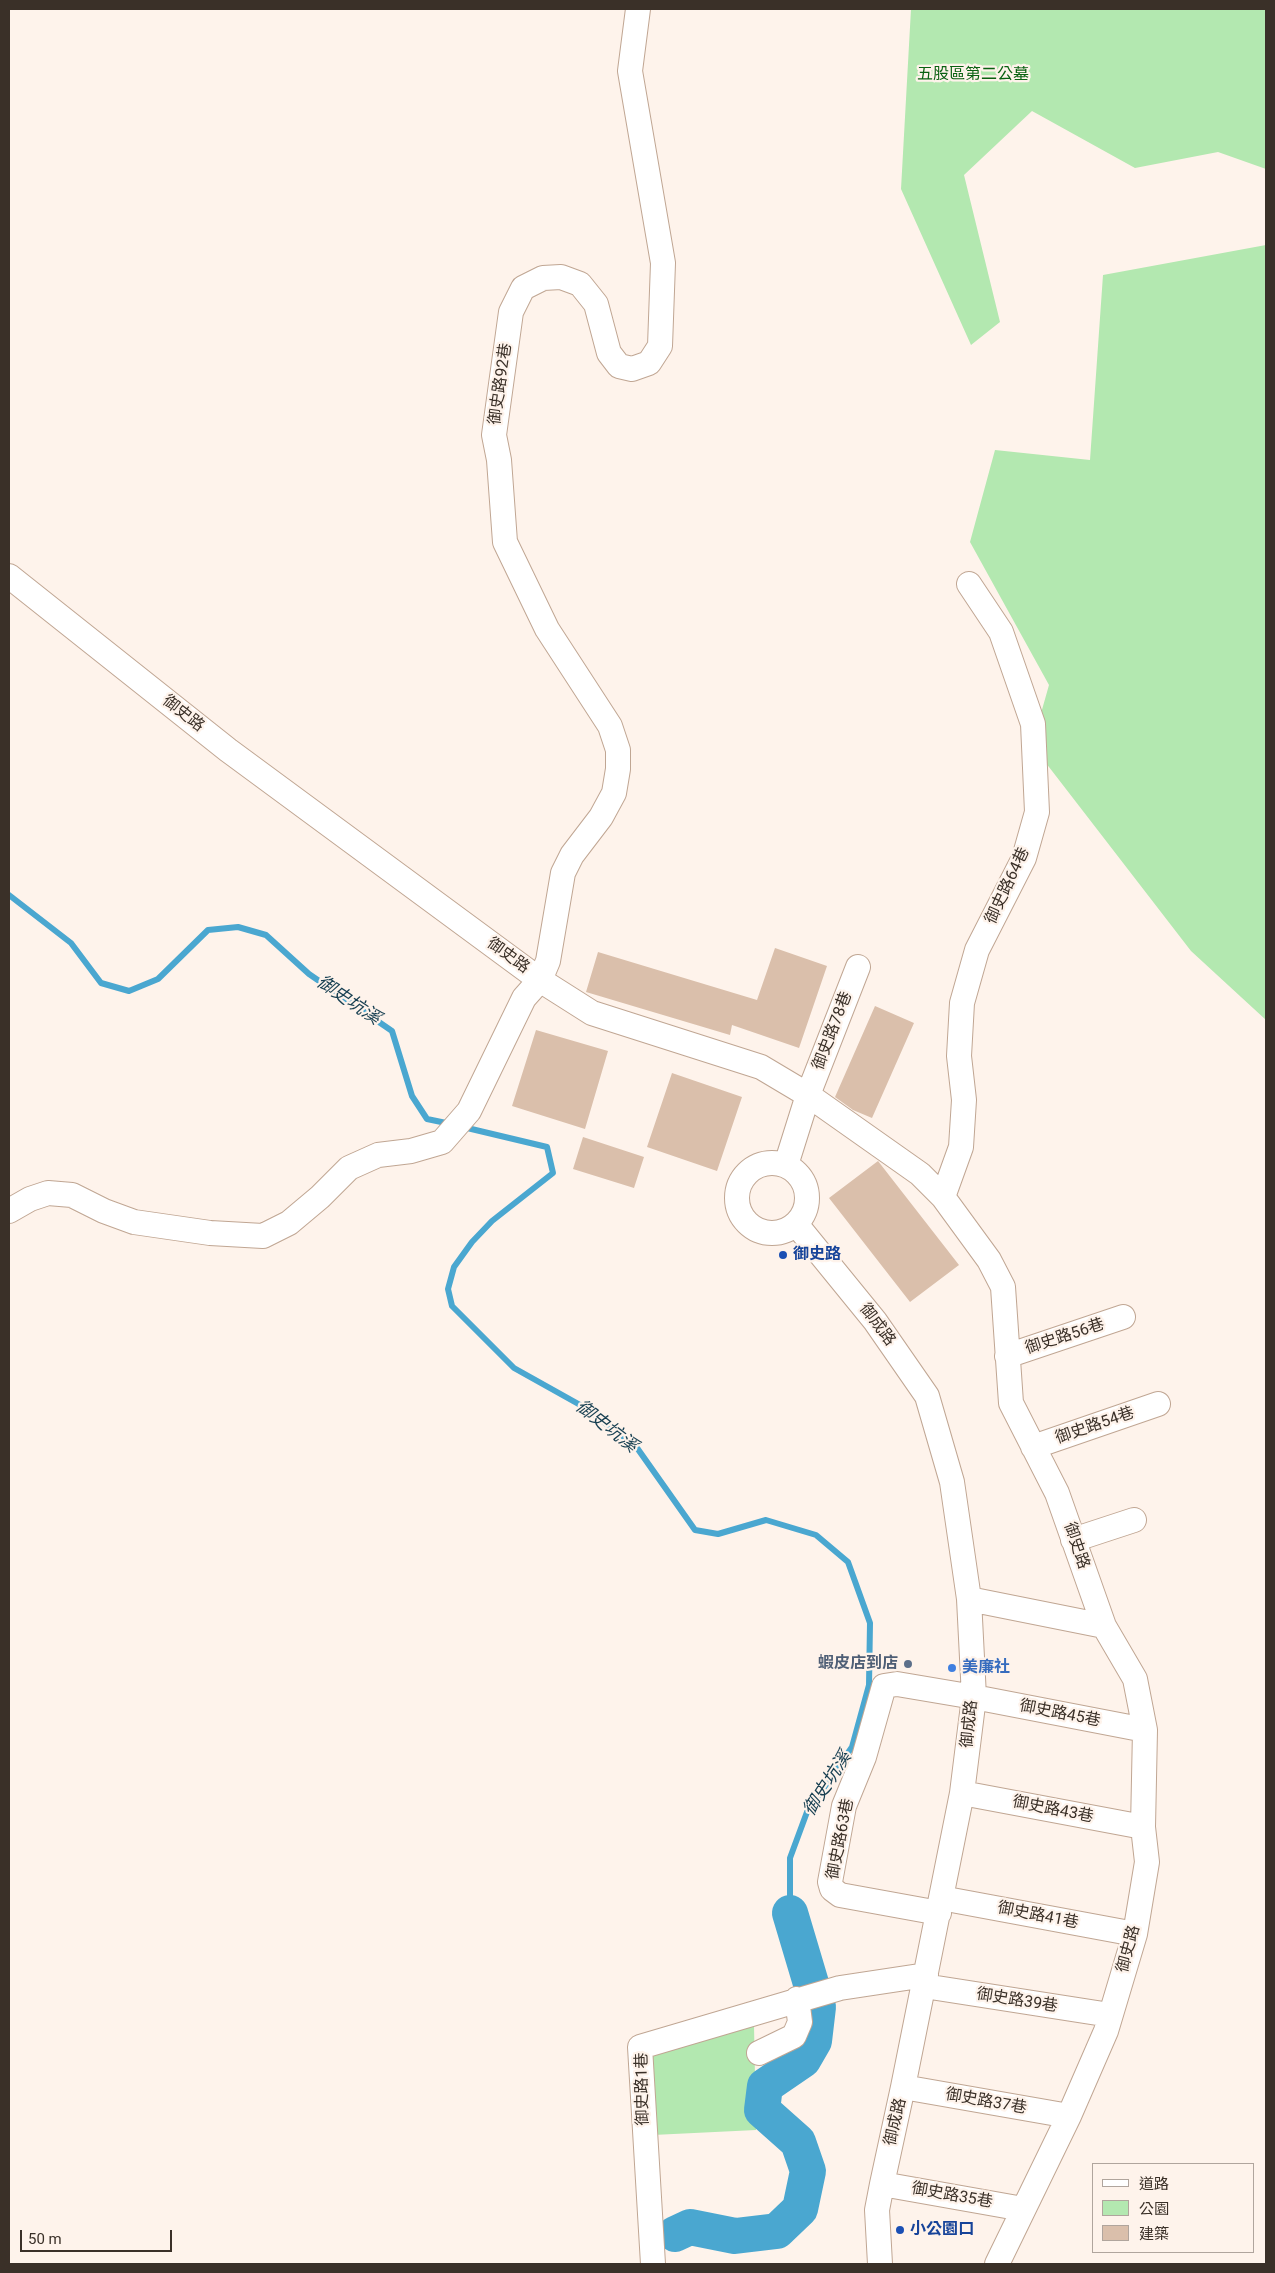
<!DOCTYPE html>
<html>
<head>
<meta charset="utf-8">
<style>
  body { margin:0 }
  #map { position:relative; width:1275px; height:2273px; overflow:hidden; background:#fef3eb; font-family:Roboto,"Noto Sans TC",sans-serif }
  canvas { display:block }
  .frame { position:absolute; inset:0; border:10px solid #3a3028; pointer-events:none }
  .legend { position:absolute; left:1092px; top:2163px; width:162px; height:90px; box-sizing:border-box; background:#fef3eb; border:1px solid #b0a59d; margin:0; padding:6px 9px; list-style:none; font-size:15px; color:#3a3028 }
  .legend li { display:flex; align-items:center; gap:10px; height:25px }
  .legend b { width:25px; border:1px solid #b0a59d }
  .scale { position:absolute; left:20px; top:2230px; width:152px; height:22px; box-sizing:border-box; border:2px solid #3a3028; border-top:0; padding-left:6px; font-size:15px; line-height:18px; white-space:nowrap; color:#3a3028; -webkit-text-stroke:4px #fef3eb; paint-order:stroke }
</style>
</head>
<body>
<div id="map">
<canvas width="1275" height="2273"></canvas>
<div class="frame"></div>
<ul class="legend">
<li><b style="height:6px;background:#fff"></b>道路</li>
<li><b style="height:14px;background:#b3e8b0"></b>公園</li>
<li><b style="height:14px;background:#dabfab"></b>建築</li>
</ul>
<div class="scale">50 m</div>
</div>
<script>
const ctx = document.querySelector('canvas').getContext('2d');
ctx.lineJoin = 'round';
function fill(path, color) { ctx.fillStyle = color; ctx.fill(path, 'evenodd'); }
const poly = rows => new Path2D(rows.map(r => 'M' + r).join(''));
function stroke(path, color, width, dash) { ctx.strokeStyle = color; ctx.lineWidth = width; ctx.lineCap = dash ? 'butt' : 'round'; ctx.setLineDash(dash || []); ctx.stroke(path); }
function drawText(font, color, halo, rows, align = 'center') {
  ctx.font = font + ' Roboto,"Noto Sans TC",sans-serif'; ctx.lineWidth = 4.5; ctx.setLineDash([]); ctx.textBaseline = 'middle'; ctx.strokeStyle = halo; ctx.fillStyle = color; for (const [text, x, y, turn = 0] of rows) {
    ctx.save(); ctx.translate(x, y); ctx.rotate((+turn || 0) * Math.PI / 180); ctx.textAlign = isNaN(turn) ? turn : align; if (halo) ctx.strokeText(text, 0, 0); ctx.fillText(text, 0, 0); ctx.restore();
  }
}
const green = poly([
  [911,9,1266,9,1266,169,1218,152,1135,168,1032,111,964,175,1000,322,971,345,901,189],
  [1266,245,1266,1020,1191,951,1032,745,1049,685,970,542,995,450,1090,460,1103,275],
  [754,2025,756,2130,653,2135,649,2054]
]);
const stream = poly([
  [9,895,71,943,101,983,129,991,158,979,208,930,238,927,266,935,309,974,392,1031,412,1096,427,1119,451,1124],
  [463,1127,547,1147,553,1173,492,1221,472,1242,454,1267,448,1289,452,1306,514,1368,582,1406,635,1445,695,1530,718,1534,766,1520,816,1535,848,1562,870,1623,869,1685,852,1747,807,1812,790,1858,790,1913]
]);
const river = poly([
  [675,2234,690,2227,735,2236,777,2231,800,2209,808,2171,798,2142,762,2110,765,2086,803,2060,814,2041,818,2007,790,1913]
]);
const building = poly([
  [775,948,827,966,799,1048,732,1025,730,1035,586,992,598,952,757,1000],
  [875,1006,914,1023,872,1118,853,1110,835,1097],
  [536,1030,608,1051,585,1129,512,1106],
  [672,1073,742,1097,717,1171,647,1147],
  [583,1137,644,1157,634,1188,573,1169],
  [878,1161,959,1265,910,1302,829,1198]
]);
const minor = poly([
  [9,576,228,750,540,980,592,1013,761,1067,808,1095,920,1174,943,1197,989,1260,1003,1287,1011,1403,1057,1493,1104,1626,1135,1679,1145,1730,1143,1827,1147,1862,1135,1934,1106,2031,1069,2116,997,2264],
  '737 1198a35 35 0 1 1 70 0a35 35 0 1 1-70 0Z',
  [786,1165,808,1095,858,967],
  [943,1197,961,1147,964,1100,959,1056,962,1003,977,950,1024,858,1037,812,1033,724,1001,632,969,584],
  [9,1211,30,1199,48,1193,72,1195,104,1211,134,1222,210,1233,263,1236,289,1223,320,1197,349,1168,378,1155,411,1151,442,1142,469,1111,524,998,540,980,548,961,563,873,572,855,601,817,614,793,618,769,618,750,610,726,547,629,505,542,499,460,494,435,511,312,523,288,543,278,561,277,580,284,596,304,609,353,619,366,632,369,649,363,660,346,663,263,630,71,638,9],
  [796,1224,875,1321,927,1396,952,1482,969,1599,974,1697,962,1793,903,2087,882,2184,877,2210,880,2264],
  [1007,1356,1123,1317],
  [1033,1447,1158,1404],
  [1073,1540,1134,1520],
  [969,1599,1104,1626],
  [962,1793,1143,1827],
  [941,1898,1135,1934],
  [939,1913,840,1895,832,1889,830,1882,844,1806,864,1757,884,1686,897,1684,974,1697,1145,1730],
  [924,1986,1110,2015],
  [759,2053,794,2036,800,2022,797,1999],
  [903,2087,1069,2116],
  [882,2184,1023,2209],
  [653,2264,640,2047,840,1988,926,1975]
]);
const markers = [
  [783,1255,5,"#1a4fb4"],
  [908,1664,5,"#5c6f8a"],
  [952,1668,5,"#3f7fe0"],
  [900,2230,5,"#1a4fb4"]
];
const parkNames = [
  ["五股區第二公墓",973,75]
];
const streetNames = [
  ["御史路92巷",501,384,-82],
  ["御史路",183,714,38],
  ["御史路64巷",1008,886,-65],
  ["御史路",508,956,36],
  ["御史路78巷",833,1031,-69],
  ["御成路",877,1325,53],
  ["御史路56巷",1065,1337,-18],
  ["御史路54巷",1095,1426,-19],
  ["御史路",1076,1546,71],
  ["御史路45巷",1060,1714,11],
  ["御成路",970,1724,-84],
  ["御史路43巷",1053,1810,11],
  ["御史路63巷",841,1839,-79],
  ["御史路41巷",1038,1916,11],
  ["御史路",1129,1949,-75],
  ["御史路39巷",1017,2001,9],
  ["御史路1巷",643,2089,-91],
  ["御史路37巷",986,2102,10],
  ["御成路",896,2122,-77],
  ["御史路35巷",952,2196,10]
];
const transitNames = [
  ["御史路",793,1255],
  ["小公園口",910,2230]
];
const serviceNames = [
  ["蝦皮店到店",898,1664]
];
const shopNames = [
  ["美廉社",962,1668]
];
const waterNames = [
  ["御史坑溪",348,1001,34],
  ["御史坑溪",606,1427,38],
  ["御史坑溪",828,1784,-57]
];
fill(green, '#b3e8b0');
stroke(stream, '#4aa7d0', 6);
stroke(river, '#4aa7d0', 36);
fill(building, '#dabfab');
stroke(minor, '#c0a693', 26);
stroke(minor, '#fff', 24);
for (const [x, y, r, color] of markers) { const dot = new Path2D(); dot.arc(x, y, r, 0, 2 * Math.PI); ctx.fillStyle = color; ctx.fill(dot); stroke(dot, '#fef3eb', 2); }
drawText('16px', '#096111', '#fef3eb', parkNames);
drawText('16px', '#3a3028', '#fef3eb', streetNames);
drawText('bold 16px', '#164399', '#fef3eb', transitNames, 'left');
drawText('bold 16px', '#4e5e75', '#fef3eb', serviceNames, 'right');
drawText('bold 16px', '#366cbe', '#fef3eb', shopNames, 'left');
drawText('italic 18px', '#173f51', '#fef3eb', waterNames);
</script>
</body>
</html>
